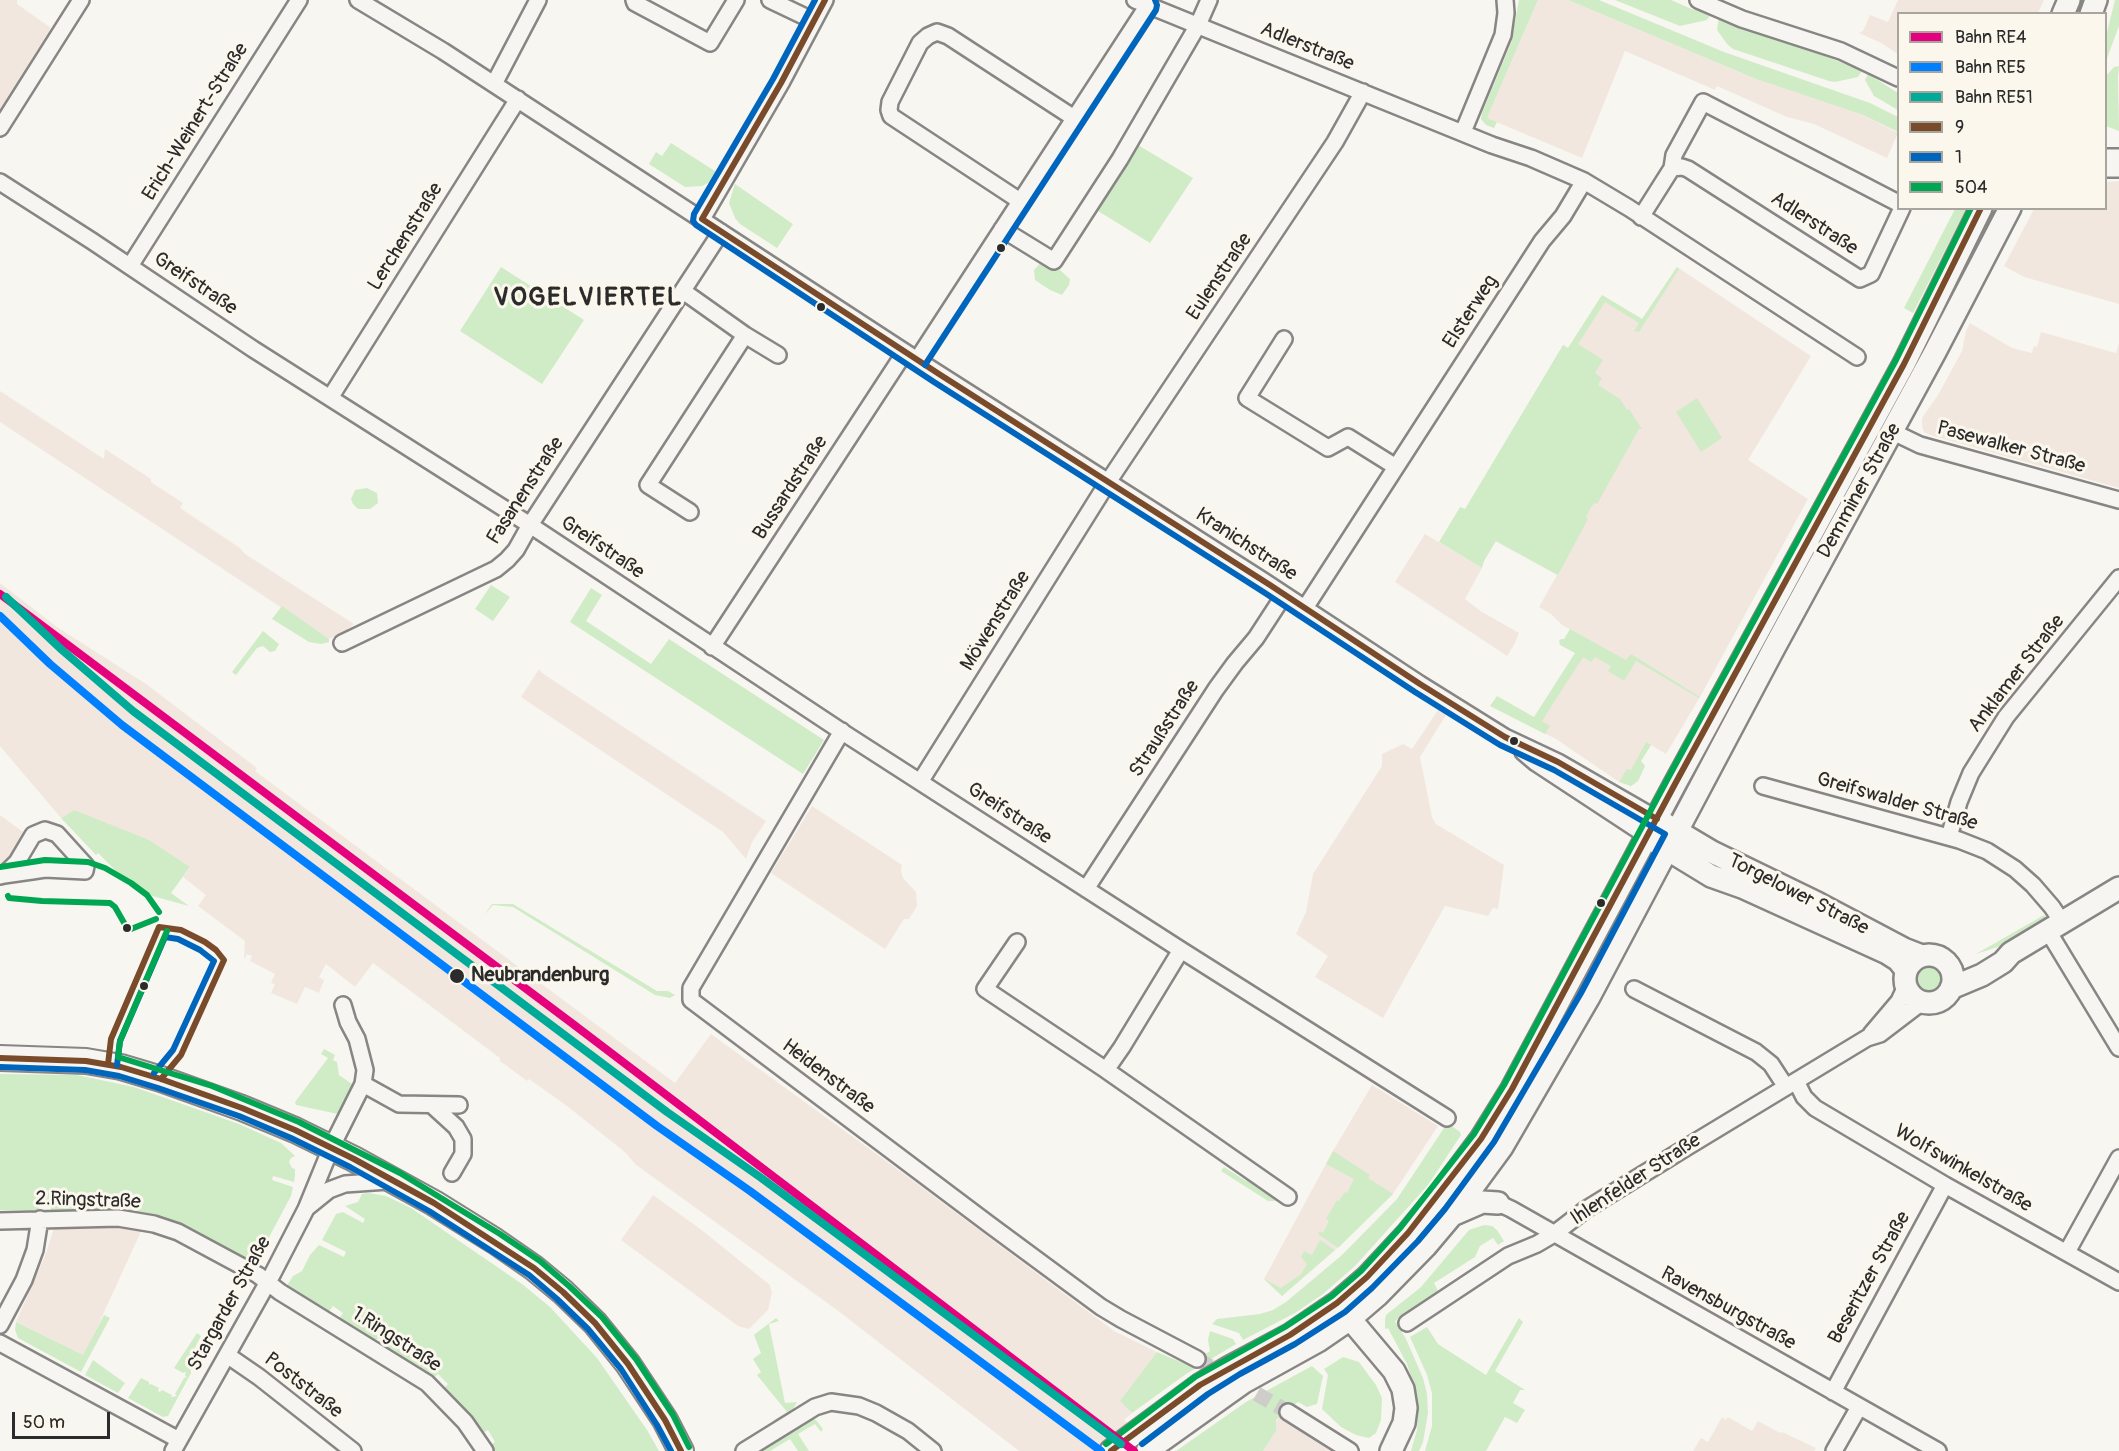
<!DOCTYPE html>
<html>
<head>
<meta charset="utf-8">
<style>
  body { margin:0 }
  #map { position:relative; width:2119px; height:1451px; overflow:hidden; background:#f8f6f0; font-family:Pangolin,sans-serif }
  canvas { display:block }
  .legend { position:absolute; left:1897px; top:12px; width:210px; height:198px; box-sizing:border-box; background:#fbf7ec; border:2px solid #a8a59f; margin:0; padding:8px 10px; list-style:none; font-size:18px; color:#2b2b2b }
  .legend li { display:flex; align-items:center; gap:12px; height:30px }
  .legend b { width:30px; border:2px solid #a8a59f }
  .scale { position:absolute; left:12px; top:1412px; width:98px; height:27px; box-sizing:border-box; border:3px solid #2b2b2b; border-top:0; padding-left:8px; font-size:18px; line-height:21px; white-space:nowrap; color:#2b2b2b; -webkit-text-stroke:4px #fbf7ec; paint-order:stroke }
</style>
</head>
<body>
<div id="map">
<canvas width="2119" height="1451"></canvas>
<ul class="legend">
<li><b style="height:8px;background:#e5007d"></b>Bahn RE4</li>
<li><b style="height:8px;background:#0080ff"></b>Bahn RE5</li>
<li><b style="height:8px;background:#0a9"></b>Bahn RE51</li>
<li><b style="height:8px;background:#7a4b2a"></b>9</li>
<li><b style="height:8px;background:#0065bd"></b>1</li>
<li><b style="height:8px;background:#00a651"></b>504</li>
</ul>
<div class="scale">50 m</div>
</div>
<script>
const ctx = document.querySelector('canvas').getContext('2d');
ctx.lineJoin = 'round';
function fill(path, color) { ctx.fillStyle = color; ctx.fill(path, 'evenodd'); }
const poly = rows => new Path2D(rows.map(r => 'M' + r).join(''));
function stroke(path, color, width, dash) { ctx.strokeStyle = color; ctx.lineWidth = width; ctx.lineCap = dash ? 'butt' : 'round'; ctx.setLineDash(dash || []); ctx.stroke(path); }
function drawText(font, color, halo, rows, align = 'center') {
  ctx.font = font + ' Pangolin,sans-serif'; ctx.lineWidth = 6; ctx.setLineDash([]); ctx.textBaseline = 'middle'; ctx.strokeStyle = halo; ctx.fillStyle = color; for (const [text, x, y, turn = 0] of rows) {
    ctx.save(); ctx.translate(x, y); ctx.rotate((+turn || 0) * Math.PI / 180); ctx.textAlign = isNaN(turn) ? turn : align; if (halo) ctx.strokeText(text, 0, 0); ctx.fillText(text, 0, 0); ctx.restore();
  }
}
const built = poly([
  [0,0,17,0,17,4,51,28,0,109],
  [1538,0,1568,0,1756,79,1863,115,1898,133,1887,158,1814,124,1787,117,1717,86,1715,90,1625,51,1582,158,1487,118],
  [1898,0,2044,0,2038,13,1898,14,1898,54,1881,43,1859,33,1863,31,1870,15,1888,22],
  [2119,181,2119,304,2024,277,2004,266,2034,209,2106,208,2106,182],
  [1677,267,1811,356,1748,460,1808,499,1700,697,1666,754,1651,745,1641,761,1645,766,1638,781,1631,786,1619,782,1556,739,1536,729,1591,641,1562,625,1551,614,1539,607,1557,575,1495,541,1563,345,1568,348,1602,295,1642,319],
  [1970,323,2012,348,2032,353,2034,346,2037,347,2041,332,2116,353,2119,343,2119,488,1930,435,1924,432,1922,427,1922,418,1938,395,1962,351,1966,331],
  [0,391,104,459,105,449,151,479,151,482,183,503,180,508,240,548,245,554,354,624,343,633,329,639,0,422],
  [1425,534,1482,568,1465,599,1482,612,1519,633,1514,645,1507,656,1395,582],
  [0,583,57,627,146,684,257,768,255,771,675,1083,711,1034,904,1174,1114,1331,1157,1352,1121,1401,1132,1413,1124,1420,1159,1451,1019,1451,837,1310,635,1164,626,1153,567,1106,529,1079,527,1081,500,1061,500,1058,373,963,355,987,326,964,319,977,324,980,319,993,305,987,297,1004,271,993,275,984,271,983,275,974,250,961,252,956,247,954,244,959,245,941,198,906,206,895,183,877,190,868,74,810,61,818,0,746],
  [539,669,542,673,766,821,752,842,746,859,723,832,521,697],
  [1438,710,1446,715,1420,757,1432,817,1436,824,1504,865,1498,909,1493,908,1488,916,1445,906,1383,1018,1315,977,1328,956,1296,934,1306,912,1313,874,1382,766,1382,754,1403,744,1412,749],
  [812,806,902,865,901,871,903,878,916,892,917,906,909,919,904,919,885,949,771,873],
  [0,815,23,832,13,856,6,864,0,865],
  [1372,1085,1438,1126,1393,1194,1335,1250,1282,1296,1264,1279,1333,1151],
  [653,1195,699,1228,770,1285,772,1293,768,1310,749,1329,738,1326,621,1240],
  [56,1222,114,1222,143,1227,84,1356,16,1322,45,1256],
  [1280,1417,1312,1435,1335,1451,1263,1451,1276,1431,1276,1421],
  [1722,1417,1726,1420,1728,1417,1752,1431,1758,1421,1780,1433,1782,1432,1816,1448,1814,1451,1693,1451,1701,1438,1708,1442]
]);
const green = poly([
  [1519,0,1538,0,1487,118,1497,122,1494,128,1486,125,1481,119,1482,113,1511,43],
  [1568,0,1599,0,1724,52,1870,103,1898,117,1898,132,1863,115,1756,79],
  [1615,0,1671,0,1694,10,1698,7,1712,13,1707,20,1680,26],
  [2115,0,2119,0,2119,26,2106,61,2106,36],
  [1719,16,1762,35,1820,54,1862,71,1858,77,1835,82,1829,81,1733,49,1727,44,1717,30],
  [2119,66,2118,77,2119,131,2106,126,2106,76,2114,67],
  [1868,74,1898,93,1898,110,1874,96,1865,80],
  [671,143,718,173,714,180,702,186,685,187,649,164,656,152,662,156],
  [1138,145,1193,178,1150,243,1098,211],
  [735,184,793,224,777,248,740,224,735,218,729,203],
  [1955,209,1966,209,1913,313,1904,308],
  [1991,209,1996,209,1945,319,1873,454,1866,451],
  [1041,262,1060,270,1070,279,1069,285,1062,295,1050,290,1035,280,1034,270],
  [501,267,584,320,542,384,460,331],
  [1677,267,1679,269,1639,332,1634,331,1639,323,1605,302,1578,344,1603,360,1595,373,1602,378,1598,385,1620,399,1627,410,1629,409,1642,429,1639,429,1597,504,1594,503,1590,509,1586,517,1588,519,1558,575,1496,541,1484,561,1482,568,1439,542,1460,507,1465,509,1563,345,1568,348,1602,295,1642,319],
  [1697,398,1722,438,1701,452,1676,412],
  [367,488,377,493,378,503,370,509,358,509,353,504,351,499,355,490],
  [491,585,510,597,493,621,475,609],
  [591,588,602,595,586,621,651,664,669,639,824,740,803,774,570,622],
  [282,606,329,639,329,642,321,644,309,642,272,619],
  [1570,629,1626,660,1631,654,1700,697,1699,698,1636,661,1624,681,1608,671,1611,666,1595,657,1591,662,1583,657,1542,721,1550,726,1545,734,1490,706,1497,696,1534,717,1575,653,1560,645,1559,641,1561,639,1564,639],
  [263,631,279,644,275,651,270,652,263,646,257,648,236,675,232,672],
  [1646,742,1651,745,1641,761,1645,766,1638,781,1631,786,1619,782,1627,769,1631,770],
  [74,810,149,840,190,867,171,893,189,906,145,894,120,875,98,853,96,855,61,818],
  [1634,876,1638,878,1591,965,1567,1017,1495,1144,1423,1235],
  [492,904,513,904,657,991,668,991,675,995,670,998,655,995,513,907,493,905,484,915],
  [2044,915,2047,919,2007,944,1976,954],
  '1916 979a13 13 0 1 1 26 0a13 13 0 1 1-26 0Z',
  [324,1049,335,1055,333,1060,337,1062,339,1075,352,1084,338,1114,296,1105,295,1102,328,1058,321,1054],
  [0,1074,77,1075,134,1087,239,1124,281,1143,295,1156,291,1158,289,1162,292,1168,295,1169,295,1176,294,1182,273,1176,272,1180,293,1187,291,1196,268,1239,261,1259,256,1268,111,1214,111,1207,98,1207,98,1214,51,1213,51,1204,45,1202,40,1205,39,1210,0,1210],
  [1449,1124,1460,1132,1461,1135,1428,1185,1355,1266,1323,1294,1295,1313,1243,1340,1239,1333,1212,1324,1217,1319,1260,1314,1273,1310,1286,1302,1342,1255,1397,1199,1446,1125],
  [1333,1151,1370,1175,1368,1178,1393,1194,1338,1248,1318,1234,1320,1231,1323,1233,1329,1221,1326,1219,1337,1200,1339,1201,1345,1192,1347,1193,1354,1179,1326,1164],
  [1224,1167,1246,1181,1249,1177,1281,1201,1268,1201,1221,1171],
  [368,1193,386,1196,411,1208,522,1284,550,1307,597,1358,647,1430,659,1451,492,1451,489,1446,495,1442,488,1430,481,1434,443,1389,448,1384,438,1374,432,1379,385,1350,389,1344,378,1338,374,1343,338,1320,343,1313,333,1306,328,1313,286,1287,293,1276,302,1271,310,1255,319,1245,344,1257,346,1252,322,1240,336,1214,343,1212,363,1223,365,1219,345,1206,358,1202,362,1194],
  [1484,1225,1492,1226,1497,1230,1504,1241,1498,1245,1493,1238,1480,1246,1475,1257,1434,1283,1439,1293,1395,1321,1406,1339,1423,1378,1427,1394,1428,1413,1423,1442,1419,1451,1411,1451,1417,1430,1418,1409,1415,1389,1407,1364,1388,1328,1385,1329,1385,1319,1386,1315,1421,1287,1469,1230],
  [1320,1240,1335,1250,1282,1296,1264,1279,1281,1288,1301,1274,1307,1264,1301,1257,1304,1251,1312,1255],
  [104,1315,110,1318,81,1372,18,1338,15,1330,16,1322,83,1355],
  [776,1318,779,1321,769,1324,785,1403,797,1402,791,1413,776,1424,774,1420,787,1412,757,1375,761,1372,753,1359,761,1353,754,1335],
  [1519,1318,1523,1322,1495,1371,1525,1390,1520,1390,1513,1403,1525,1410,1517,1423,1505,1417,1486,1451,1425,1451,1432,1426,1432,1393,1427,1375,1410,1337,1427,1327,1438,1344,1486,1375],
  [1210,1331,1233,1339,1236,1344,1186,1374,1132,1413,1120,1401,1157,1352,1188,1365,1210,1351,1208,1340],
  [197,1333,201,1336,190,1357,191,1373,168,1416,163,1417,128,1398,141,1378,149,1382,149,1385,151,1384,159,1388,158,1391,160,1392,162,1390,172,1395,171,1397,177,1396,175,1394,184,1378,187,1377,185,1376,186,1372,183,1373,174,1368],
  [1343,1357,1359,1362,1376,1385,1382,1398,1381,1420,1376,1433,1369,1438,1356,1435,1341,1427,1322,1409,1328,1375,1324,1369],
  [93,1360,125,1383,118,1393,85,1375],
  [1312,1366,1323,1376,1317,1404,1307,1407,1298,1402,1276,1420,1276,1431,1263,1451,1176,1451,1246,1402],
  [811,1419,816,1420,823,1429,821,1432,815,1424,798,1434,809,1451,798,1451,790,1439,770,1451,763,1451]
]);
const streetTunnel = poly([
  [1197,1359,1288,1412]
]);
const street = poly([
  [358,0,443,51,917,360,1262,580,1420,684,1505,737,1558,762,1657,819],
  [634,0,635,3,710,43,736,0],
  [770,0,814,21],
  [1135,0,1492,145,1531,158,1584,181,1629,208,1857,357],
  [1698,0,1742,19,1841,51,1898,78],
  [494,84,538,0],
  [0,128,81,0],
  [1463,132,1503,35,1506,13,1505,0],
  [2106,157,2119,157],
  [1672,168,1674,155,1703,102,1898,203],
  [2106,169,2119,169],
  [0,182,92,241,253,349,530,525,847,735,1181,950,1447,1118],
  [1020,201,891,116,889,110,890,102,920,43,928,36,937,32,948,36,1074,118],
  [1641,217,1672,168,1682,167,1688,169,1860,279,1871,274,1902,208],
  [702,219,781,83,825,0],
  [1002,229,1054,261,1120,159,1198,25,1209,0],
  [130,266,299,0],
  [683,291,745,335,778,355],
  [1284,339,1247,398,1328,448,1348,437,1396,467],
  [917,360,1148,5],
  [330,398,518,99],
  [1893,432,1920,445,2119,500],
  [690,512,648,485,745,335],
  [1305,608,1542,241,1563,216,1584,181],
  [342,643,496,569,507,560,516,550,530,525,721,232],
  [712,647,905,352],
  [842,731,691,988,691,1000,990,1225,1101,1307,1121,1319,1197,1359],
  [1523,752,1536,763,1647,836],
  [920,782,1108,482,1335,142,1363,92],
  [1763,786,1959,840,1987,851,2015,869,2033,885,2052,907,2062,922],
  [1949,837,1959,802,1971,773,2006,717,2119,578],
  [0,876,4,875,32,871,45,869,85,871,86,866,57,834,45,830,33,835,17,862,4,875],
  [1086,889,1216,689,1235,663,1256,638,1284,595],
  [2048,931,2119,1048],
  [1017,942,985,989,1106,1070,1122,1047,1181,950],
  [1634,989,1756,1052,1771,1064,1786,1087],
  [343,1005,348,1022,357,1039,365,1070,363,1084,399,1104,459,1105],
  [1871,1034,1899,1001,1906,986],
  [1106,1070,1288,1197],
  [1796,1081,1804,1097,1815,1108,1945,1185,2119,1282],
  [433,1106,456,1127,463,1139,463,1154,452,1173],
  [1498,1203,1511,1209,1938,1451],
  [308,1207,329,1190,345,1184,388,1181],
  [0,1221,118,1218,154,1224,178,1232,258,1275,280,1292,427,1383,465,1422,485,1451],
  [2067,1252,2119,1158],
  [1407,1323,1508,1256,1537,1244,1554,1234,1585,1210,1687,1147,1867,1038,1880,1034,1922,1002],
  [0,1325,24,1280,35,1250,40,1219],
  [0,1343,179,1440],
  [227,1355,259,1377,353,1451],
  [1833,1392,1945,1185],
  [1288,1412,1350,1451],
  [173,1451,273,1273,306,1209,331,1148,363,1084],
  [744,1451,815,1407,831,1402,859,1406,876,1413,908,1431,933,1451],
  [1834,1451,1859,1407]
]);
const secondary = poly([
  [2063,14,2069,0],
  [2091,14,2096,0],
  [1665,824,1712,852,1817,903,1904,949,1922,956],
  [1657,843,1711,876,1742,887,1887,953,1898,960,1906,970],
  '1905 979a24 24 0 1 1 48 0a24 24 0 1 1-48 0Z',
  [1951,988,1982,975,2003,962,2011,953,2119,888],
  [1452,1215,1482,1202,1498,1203],
  [1341,1308,1394,1371,1403,1389,1406,1408,1404,1423,1391,1451],
  [1111,1451,1200,1385,1230,1367,1290,1335,1337,1303,1367,1277,1408,1233,1440,1194,1481,1139,1512,1089,1675,784,1904,364,1981,208],
  [1147,1451,1244,1382,1318,1341,1350,1319,1378,1295,1425,1247,1452,1215,1502,1147,1589,997,1774,648,1935,352,2010,208]
]);
const primary = poly([
  [0,1058,86,1061,121,1067,161,1079,242,1108,295,1130,354,1159,434,1203,495,1241,534,1268,563,1292,595,1323,628,1364,665,1420,681,1451]
]);
const bus1 = poly([
  [825,0,781,83,702,219,939,374,1270,585,1420,684,1505,737,1558,762,1657,819],
  [0,1058,86,1061,121,1067,161,1079,242,1108,295,1130,354,1159,434,1203,534,1268,563,1292,595,1323,628,1364,665,1420,681,1451],
  [108,1064,111,1039,159,927,181,930,205,942,216,950,224,960,181,1055,161,1079],
  [1111,1451,1200,1385,1290,1335,1337,1303,1367,1277,1408,1233,1481,1139,1512,1089,1675,784,1904,364,1981,208]
]);
const bus2 = poly([
  [815,0,773,79,694,214,693,221,696,225,934,382,1265,593,1415,692,1500,745,1554,770,1665,834,1581,993,1494,1142,1445,1209,1418,1241,1372,1288,1345,1312,1295,1344,1240,1374,1208,1394,1142,1444],
  [925,365,1156,10,1157,5,1155,0],
  [117,1065,120,1041,165,937,178,939,200,950,214,961,173,1050,154,1073],
  [0,1067,85,1070,119,1076,158,1088,239,1116,291,1138,350,1167,429,1211,529,1275,557,1299,588,1329,621,1369,657,1425,671,1451]
]);
const bus3 = poly([
  [0,867,45,860,88,862,105,868,131,883,147,895,159,912],
  [8,896,9,898,42,901,110,903,115,907,127,928,131,929,156,919],
  [167,931,120,1041,118,1057,212,1086,299,1122,400,1173,500,1234,540,1261,569,1286,602,1317,636,1359,673,1415,689,1447],
  [1106,1444,1195,1377,1285,1327,1332,1296,1361,1271,1401,1227,1474,1134,1504,1085,1667,780,1896,360,1971,208]
]);
const rail1 = poly([
  [0,594,573,1024,1134,1451]
]);
const rail2 = poly([
  [0,616,50,664,122,725,657,1126,750,1191,1101,1451]
]);
const rail3 = poly([
  [6,597,62,650,133,711,667,1112,760,1177,1121,1444]
]);
const markers = [
  [1001,248,5,"#2b2b2b"],
  [821,307,5,"#2b2b2b"],
  [1514,741,5,"#2b2b2b"],
  [1601,903,5,"#2b2b2b"],
  [127,928,5,"#2b2b2b"],
  [457,976,8,"#2b2b2b"],
  [144,986,5,"#2b2b2b"]
];
const streetNames = [
  ["Adlerstraße",1307,47,22],
  ["Erich-Weinert-Straße",196,122,-58],
  ["Adlerstraße",1814,224,33],
  ["Lerchenstraße",406,237,-58],
  ["Eulenstraße",1220,277,-56],
  ["Greifstraße",195,284,34],
  ["Elsterweg",1471,312,-57],
  ["Pasewalker Straße",2011,448,15],
  ["Bussardstraße",791,488,-57],
  ["Fasanenstraße",526,491,-57],
  ["Demminer Straße",1860,491,-61],
  ["Kranichstraße",1246,545,33],
  ["Greifstraße",602,548,34],
  ["Möwenstraße",996,621,-58],
  ["Anklamer Straße",2017,674,-52],
  ["Straußstraße",1165,729,-57],
  ["Greifswalder Straße",1897,802,16],
  ["Greifstraße",1009,814,33],
  ["Torgelower Straße",1798,895,27],
  ["Heidenstraße",828,1077,37],
  ["Wolfswinkelstraße",1963,1169,30],
  ["Ihlenfelder Straße",1636,1180,-33],
  ["2.Ringstraße",88,1201,2],
  ["Beseritzer Straße",1870,1278,-61],
  ["Stargarder Straße",230,1304,-61],
  ["Ravensburgstraße",1728,1309,29],
  ["1.Ringstraße",396,1340,33],
  ["Poststraße",303,1386,38]
];
const stopNames = [
  ["Neubrandenburg",471,976]
];
const districtNames = [
  ["VOGELVIERTEL",588,298]
];
fill(built, '#f1e7df');
fill(green, '#d0ecc6');
stroke(streetTunnel, '#cfcdc9', 15, [15, 8]);
stroke(street, '#878684', 20);
stroke(secondary, '#878684', 26);
stroke(primary, '#878684', 28);
stroke(street, '#f6f5f1', 15);
stroke(secondary, '#f6f5f1', 21);
stroke(primary, '#f6f5f1', 24);
stroke(bus1, '#7a4b2a', 6);
stroke(bus2, '#0065bd', 6);
stroke(bus3, '#00a651', 6);
stroke(rail1, '#e5007d', 8);
stroke(rail2, '#0080ff', 8);
stroke(rail3, '#0a9', 8);
for (const [x, y, r, color] of markers) { const dot = new Path2D(); dot.arc(x, y, r, 0, 2 * Math.PI); ctx.fillStyle = color; ctx.fill(dot); stroke(dot, '#fbf7ec', 2); }
drawText('20px', '#2b2b2b', '#fbf7ec', streetNames);
drawText('bold 20px', '#2b2b2b', '#fbf7ec', stopNames, 'left');
ctx.letterSpacing = '1.5px';
drawText('bold 26px', '#2b2b2b', '#fbf7ec', districtNames);
ctx.letterSpacing = '0px';
</script>
</body>
</html>
